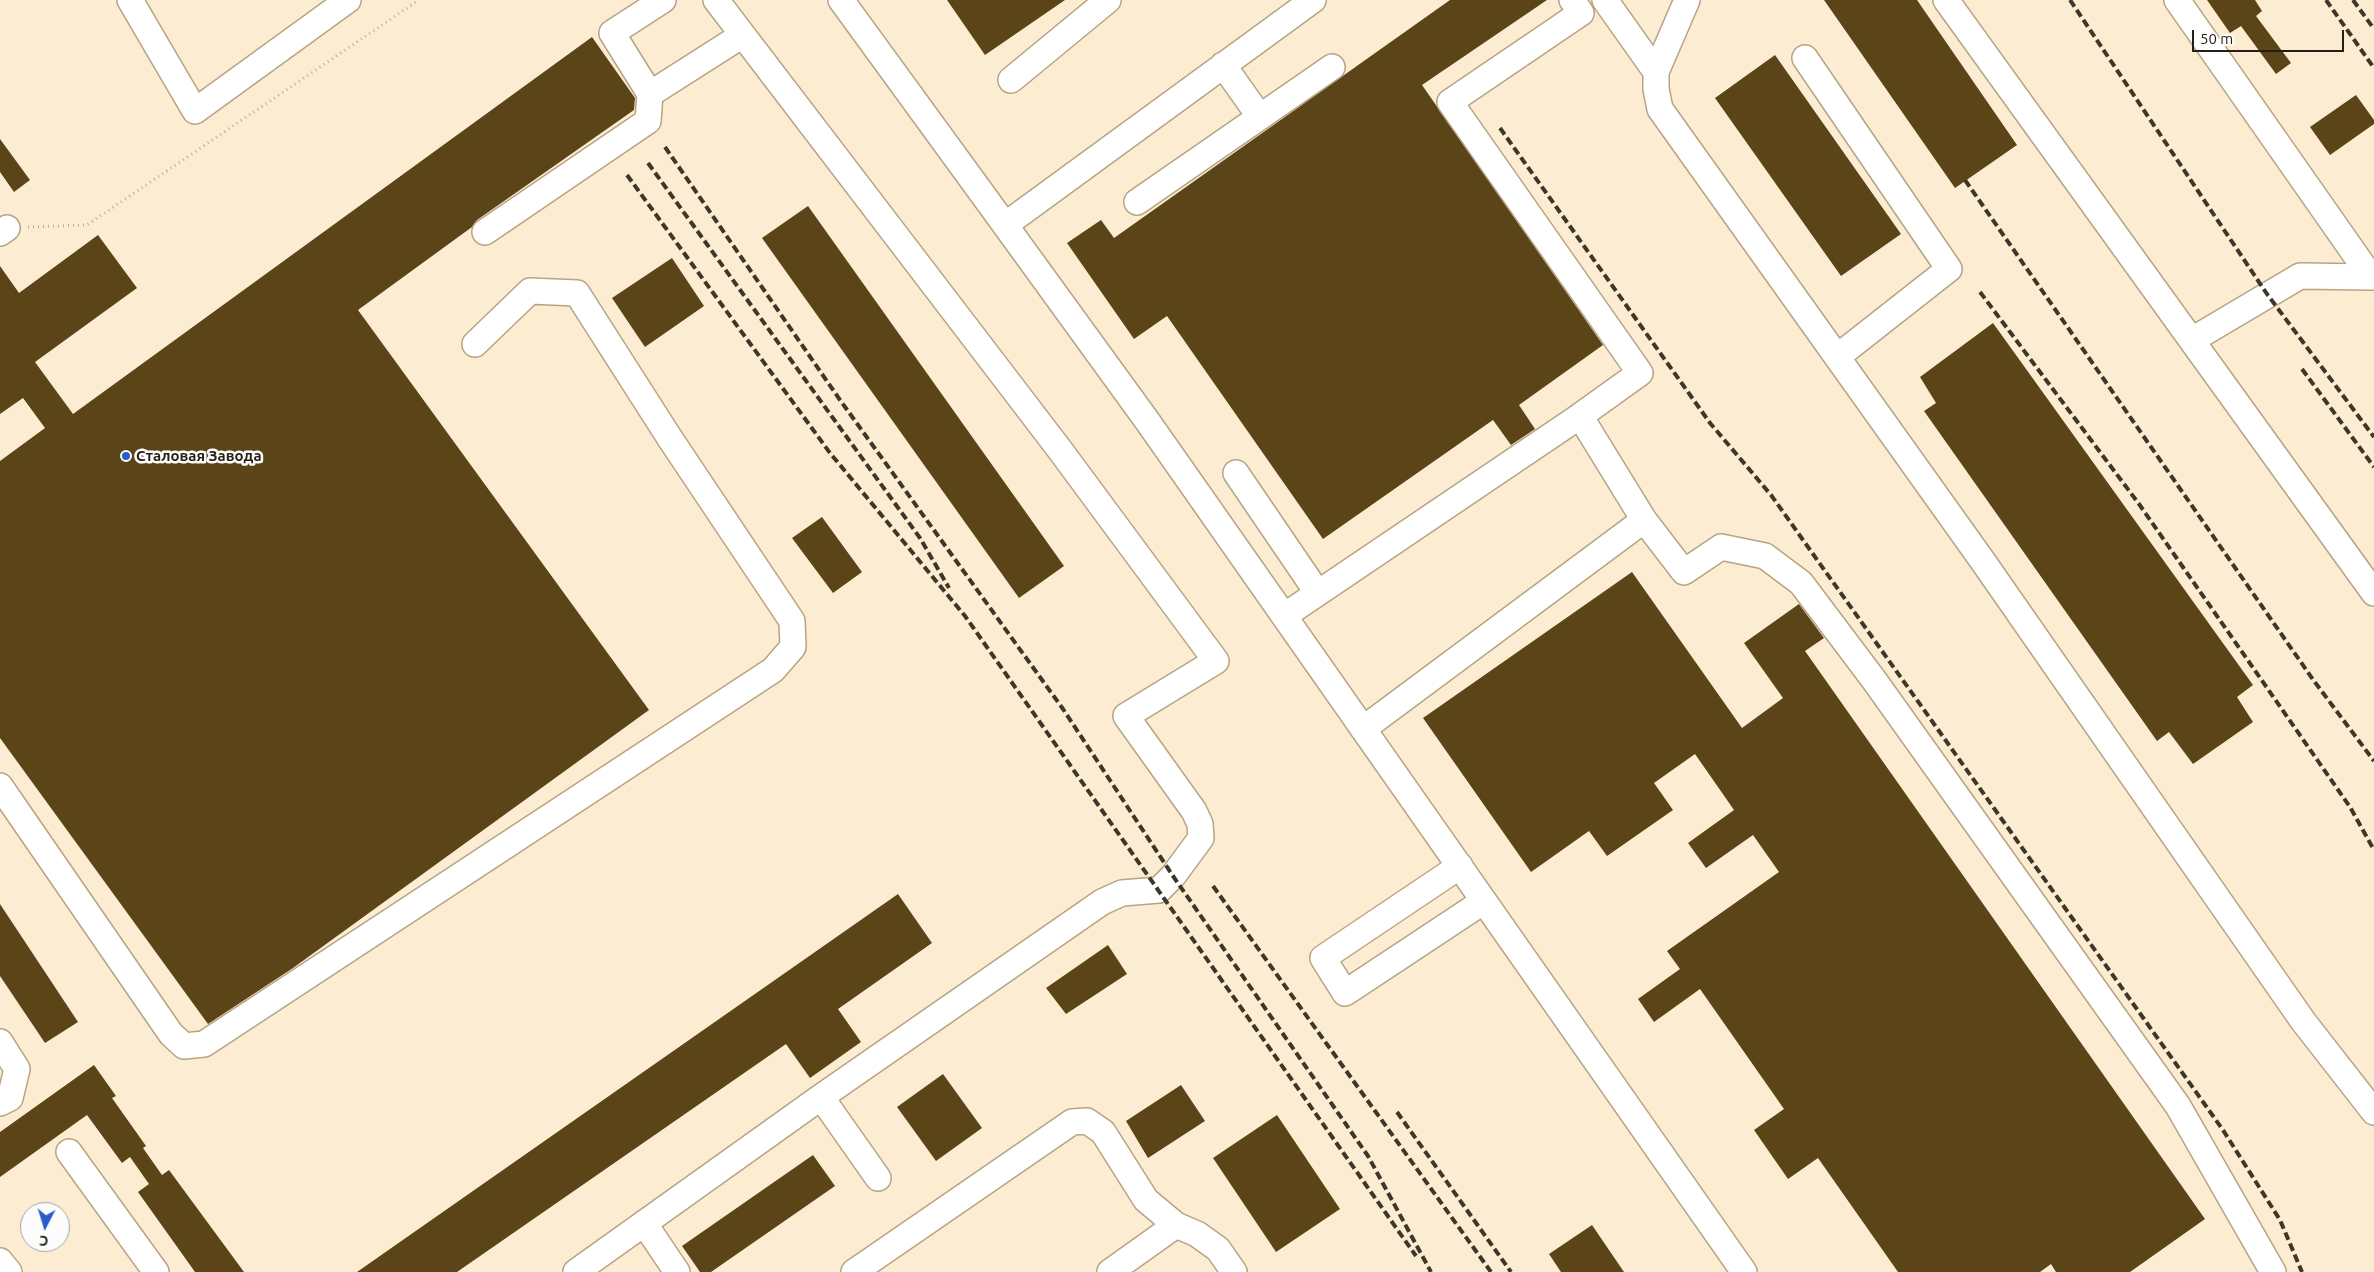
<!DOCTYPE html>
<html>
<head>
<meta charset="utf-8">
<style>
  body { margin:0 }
  #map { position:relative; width:2374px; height:1272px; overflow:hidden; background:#fcedd2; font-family:Ubuntu,sans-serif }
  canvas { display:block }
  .north { position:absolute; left:20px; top:1202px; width:50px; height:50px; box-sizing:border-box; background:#fcfcfc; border:1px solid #a6a39e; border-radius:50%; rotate:185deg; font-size:14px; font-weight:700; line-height:20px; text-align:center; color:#251e12 }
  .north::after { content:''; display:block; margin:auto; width:18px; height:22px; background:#2a5cca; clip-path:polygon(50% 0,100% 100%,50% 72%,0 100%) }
  .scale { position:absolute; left:2192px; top:30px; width:152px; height:22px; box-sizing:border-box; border:2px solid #251e12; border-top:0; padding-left:6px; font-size:15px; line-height:18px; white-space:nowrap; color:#251e12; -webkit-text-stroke:4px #fcfcfc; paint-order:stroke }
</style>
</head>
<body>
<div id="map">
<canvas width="2374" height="1272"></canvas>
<div class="north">С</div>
<div class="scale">50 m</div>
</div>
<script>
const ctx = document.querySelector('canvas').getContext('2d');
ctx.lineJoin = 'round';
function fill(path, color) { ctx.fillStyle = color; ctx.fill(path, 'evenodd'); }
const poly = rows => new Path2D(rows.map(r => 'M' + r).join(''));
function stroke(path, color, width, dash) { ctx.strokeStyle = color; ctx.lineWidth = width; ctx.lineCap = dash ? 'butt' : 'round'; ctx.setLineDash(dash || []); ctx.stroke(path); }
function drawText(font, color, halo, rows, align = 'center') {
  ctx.font = font + ' Ubuntu,sans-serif'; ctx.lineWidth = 5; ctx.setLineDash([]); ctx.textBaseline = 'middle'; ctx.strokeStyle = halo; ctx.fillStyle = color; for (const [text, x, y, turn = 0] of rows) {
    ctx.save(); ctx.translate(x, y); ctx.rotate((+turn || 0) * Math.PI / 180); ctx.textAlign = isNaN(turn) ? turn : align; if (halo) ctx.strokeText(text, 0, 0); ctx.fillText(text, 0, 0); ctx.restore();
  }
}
const building = poly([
  [947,0,1065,0,985,55],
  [1450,0,1547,0,1422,85,1603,345,1519,405,1535,429,1511,445,1493,420,1323,539,1167,316,1134,339,1067,243,1101,220,1114,238],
  [1824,0,1917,0,2017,145,1955,188],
  [2207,0,2255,0,2262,11,2256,16,2291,63,2276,74,2241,26,2230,33],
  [592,37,635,98,634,110,477,220,472,227,358,310,649,710,293,968,208,1024,0,738,0,461,45,428,23,398,0,414,0,266,19,293,98,235,137,288,35,362,73,414],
  [1775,55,1901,234,1841,276,1715,98],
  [2356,95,2374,120,2374,124,2330,155,2310,127],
  [0,139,30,180,14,192,0,172],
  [808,206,1064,566,1019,598,762,238],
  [672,258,704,306,645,347,612,298],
  [1993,323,2253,685,2237,697,2253,722,2193,764,2169,732,2157,741,1924,411,1936,403,1920,377],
  [822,517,862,572,833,593,792,538],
  [1632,572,1742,728,1783,698,1744,643,1799,604,1824,638,1805,651,2205,1219,2130,1272,2056,1272,2051,1264,2040,1272,1898,1272,1818,1158,1788,1179,1754,1130,1784,1109,1700,989,1654,1022,1638,999,1680,969,1667,951,1779,872,1753,835,1706,868,1688,843,1734,810,1695,754,1654,783,1673,810,1607,856,1589,831,1531,872,1423,718],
  [898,894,932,943,838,1009,861,1042,810,1078,786,1044,457,1272,357,1272],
  [0,904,78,1022,45,1043,0,976],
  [1108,945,1127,974,1066,1014,1046,988],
  [94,1065,116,1096,112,1098,146,1146,143,1148,162,1175,169,1170,244,1272,195,1272,138,1192,149,1184,130,1157,122,1163,87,1115,0,1177,0,1132],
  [943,1074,982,1128,936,1161,897,1107],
  [1181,1085,1205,1121,1148,1158,1126,1121],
  [1277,1115,1340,1209,1276,1252,1213,1158],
  [813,1155,835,1186,711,1272,700,1272,682,1246],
  [1592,1225,1624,1272,1561,1272,1549,1254]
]);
const path = poly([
  [28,227,87,225,419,0]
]);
const minor = poly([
  [130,0,195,111,348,0],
  [663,0,612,33,650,94,741,36],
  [841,0,1005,225,1313,0],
  [1572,0,1581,13,1450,102,1640,373,1580,416,1644,520],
  [1605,0,1656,72],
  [1687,0,1656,72,1656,89,1660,109,1982,560,2303,1021,2374,1112],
  [1946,0,2374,593],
  [2177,0,2371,277],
  [1805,58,1949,269,1837,357],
  [1223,65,1260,117],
  [1011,80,1108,0],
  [1137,202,1332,67],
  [1005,225,1148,422,1744,1272],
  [485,232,648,121,650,94],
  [0,233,7,228],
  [2192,340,2300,276,2371,277,2374,275],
  [1236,473,1317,592],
  [1284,616,1580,416],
  [1363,729,1644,520,1684,572,1721,547,1765,556,1801,583,1874,680,2178,1106,2273,1272],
  [0,786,171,1034,184,1046,204,1044,773,670,793,647,792,621,669,437,577,293,530,291,475,344],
  [1460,866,1323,958,1345,993,1484,901],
  [0,1042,17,1069,10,1098,0,1103],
  [821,1097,878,1178],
  [69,1152,156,1272],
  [644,1223,677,1272],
  [0,1261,9,1272],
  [576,1272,821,1097,1102,902,1122,893,1159,890,1173,876,1201,838,1200,824,1194,811,1126,716,1216,661,1060,450,716,0],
  [854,1272,1072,1122,1087,1121,1103,1132,1146,1200,1176,1225,1197,1234,1218,1249,1234,1272],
  [1110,1272,1176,1225]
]);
const rail = poly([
  [2070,0,2267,294,2374,437],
  [2326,0,2374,68],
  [2353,0,2374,29],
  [1500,128,1710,423,1771,495,2223,1130,2280,1220,2302,1272],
  [665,147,840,400,1063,709,1173,876,1368,1156,1431,1272],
  [648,163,920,538,949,588],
  [627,175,830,453,965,616,1416,1256],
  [1965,180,2314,681,2374,761],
  [1980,292,2139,504,2350,807,2374,850],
  [2302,369,2374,467],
  [1213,886,1491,1272],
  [1397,1112,1511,1272]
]);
const markers = [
  [126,456,5,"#2a5cca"]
];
const poiNames = [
  ["Сталовая Завода",136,456]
];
fill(building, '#5b4417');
stroke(minor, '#b6a483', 28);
stroke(path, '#baad97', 3, [1, 4]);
stroke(minor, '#fff', 25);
stroke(rail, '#3e3628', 4, [8, 4]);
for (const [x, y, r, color] of markers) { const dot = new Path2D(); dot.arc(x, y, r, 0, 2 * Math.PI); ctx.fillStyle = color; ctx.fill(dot); stroke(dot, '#fcfcfc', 2); }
drawText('bold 15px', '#251e12', '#fcfcfc', poiNames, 'left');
</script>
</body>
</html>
